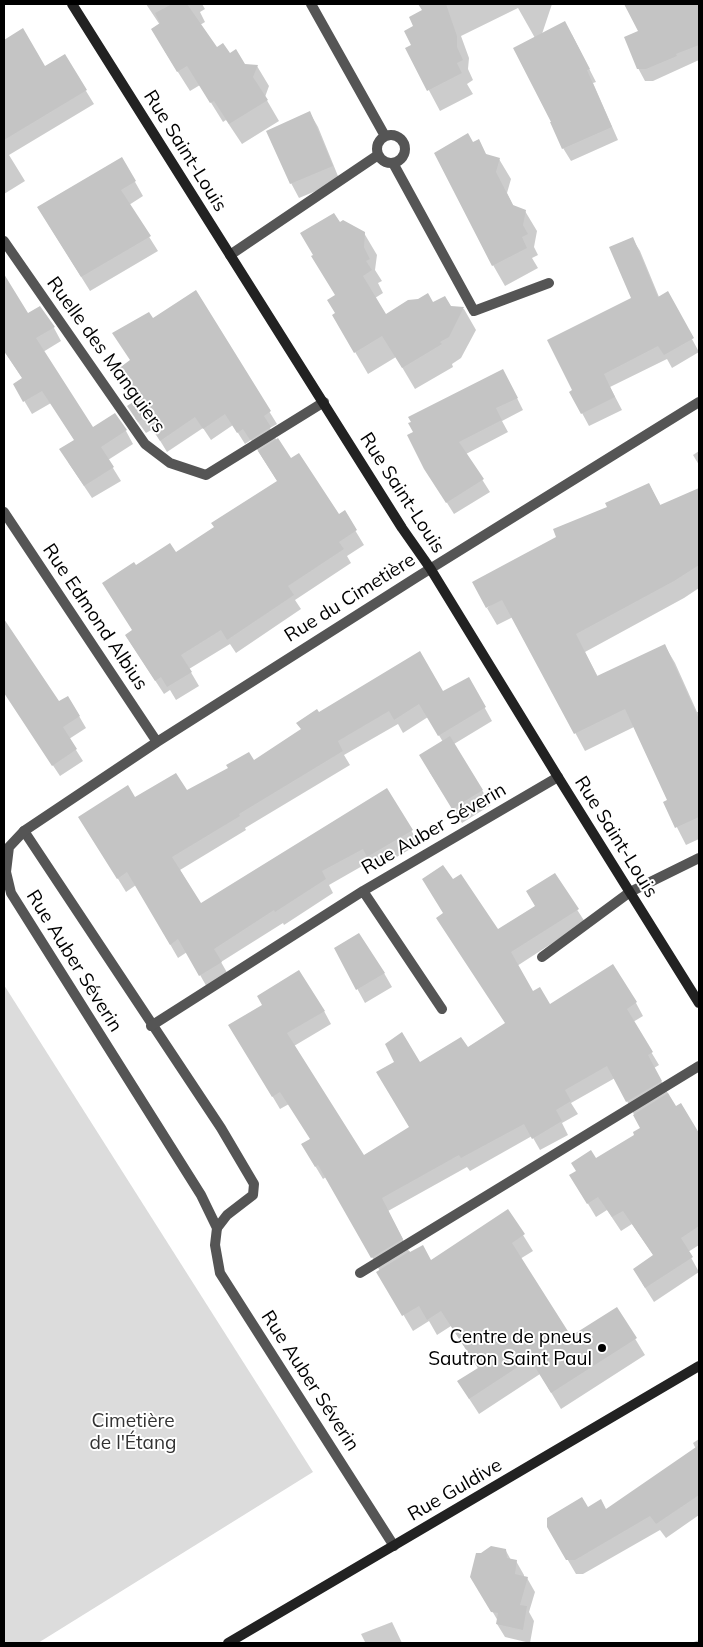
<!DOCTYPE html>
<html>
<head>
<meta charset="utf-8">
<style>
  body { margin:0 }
  #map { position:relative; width:703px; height:1647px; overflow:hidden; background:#fff; font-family:Mulish,sans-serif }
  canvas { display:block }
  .frame { position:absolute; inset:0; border:5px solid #000; pointer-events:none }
</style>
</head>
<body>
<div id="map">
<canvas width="703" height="1647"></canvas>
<div class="frame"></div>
</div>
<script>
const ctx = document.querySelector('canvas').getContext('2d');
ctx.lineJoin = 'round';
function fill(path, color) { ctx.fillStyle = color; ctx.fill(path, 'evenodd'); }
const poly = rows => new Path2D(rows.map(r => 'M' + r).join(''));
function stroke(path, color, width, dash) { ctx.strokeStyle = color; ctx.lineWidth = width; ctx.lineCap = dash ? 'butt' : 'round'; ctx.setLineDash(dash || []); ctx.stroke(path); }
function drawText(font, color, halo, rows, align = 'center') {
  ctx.font = font + ' Mulish,sans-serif'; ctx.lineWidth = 4; ctx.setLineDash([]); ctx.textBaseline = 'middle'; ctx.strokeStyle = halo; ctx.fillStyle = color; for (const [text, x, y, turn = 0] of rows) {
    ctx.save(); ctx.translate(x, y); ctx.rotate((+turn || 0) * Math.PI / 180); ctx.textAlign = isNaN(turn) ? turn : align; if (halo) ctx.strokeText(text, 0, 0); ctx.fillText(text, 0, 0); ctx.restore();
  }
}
const green = poly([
  [4,985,313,1472,38,1643,4,1643]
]);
const shadow = poly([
  [146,4,202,4,205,9,200,12,205,22,200,25,216,49,229,54,244,65,257,66,269,86,265,97,279,121,242,144,226,120,223,122,200,85,190,91,164,50,160,25],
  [420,4,552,4,542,34,572,35,596,82,593,83,618,140,571,161,563,148,535,38,518,8,461,36,469,58,468,69,473,80,467,84,473,94,440,111,407,49,413,45,415,26,424,11],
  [626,4,684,4,692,20,699,17,699,60,653,81,645,81,638,68,639,32],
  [23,30,45,68,86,91,94,104,9,155,25,181,4,194,4,41],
  [310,113,318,127,340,181,299,198,291,183],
  [473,143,487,155,499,159,511,179,507,193,514,207,525,211,537,231,534,247,538,255,532,258,538,268,505,286,493,265],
  [122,159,143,196,129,205,158,251,90,291,47,222],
  [340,224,364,233,377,255,375,270,382,281,378,283,383,293,375,298,386,316,433,304,464,309,476,330,461,358,452,364,453,367,415,389,396,357,368,374,334,316,336,314],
  [632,238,640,251,659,297,667,293,699,352,672,368,667,359,610,387,622,410,589,426,582,413,632,299],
  [4,287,11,300,28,315,40,307,54,328,61,341,43,352,93,429,126,431,133,444,108,460,121,481,92,498,68,462,75,441,51,403,32,414,22,397,23,379,4,351],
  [195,292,277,424,270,428,277,441,291,460,338,516,344,512,364,545,347,556,351,563,295,600,301,609,236,653,230,644,189,669,199,686,176,700,170,690,164,694,126,636,133,631,135,567,175,554,215,528,278,482,251,440,245,444,233,425,211,440,203,428,167,452,153,429,146,433,135,418,139,399,120,369,131,361,152,320],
  [509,382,523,410,502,421,508,432,466,454,490,492,454,514,425,468],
  [699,451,699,465,693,455],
  [649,484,661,506,699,489,699,588,684,598,585,652,598,677,665,646,675,663,697,712,699,712,699,839,686,845,664,802,668,800,634,727,585,751,513,617,497,625,487,608,608,508],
  [4,622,59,703,79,716,86,728,69,739,83,761,60,776,4,692],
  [476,692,492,721,454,744,491,805,462,823,429,771,443,742,428,717,403,733,398,724,344,755,350,765,245,828,246,830,180,870,201,905,411,830,419,844,376,869,371,861,329,885,333,893,284,925,283,923,221,962,229,976,208,989,187,952,178,958,136,885,126,892,88,830,135,799,186,791,254,762,302,730,297,723,319,714,443,693],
  [554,874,585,922,517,966,533,993,550,1005,613,966,636,1003,643,1016,633,1022,659,1065,654,1068,676,1108,680,1105,699,1136,699,1245,688,1252,699,1272,654,1302,642,1283,654,1256,632,1224,621,1231,607,1210,596,1217,579,1189,596,1160,636,1135,641,1128,615,1078,571,1103,578,1114,562,1123,568,1135,540,1150,532,1136,470,1171,467,1167,388,1211,410,1253,431,1261,508,1211,533,1251,520,1259,571,1338,617,1309,645,1355,561,1409,540,1374,479,1414,468,1397,478,1368,451,1326,437,1335,429,1321,413,1331,378,1272,380,1271,326,1177,323,1179,302,1144,311,1139,289,1104,280,1109,230,1025,324,1011,331,1024,294,1046,363,1156,411,1128,420,1064,467,1048,506,1024,444,913,453,881,498,931,536,906],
  [335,948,384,973,392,987,365,1003],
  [699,1439,699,1515,666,1538,660,1530,583,1574,576,1574,548,1526,587,1508,606,1510,696,1449,693,1443],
  [506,1551,511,1560,516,1561,524,1575,524,1577,527,1578,535,1592,529,1612,534,1621,530,1643,505,1637,497,1624,498,1621,472,1577],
  [392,1622,402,1643,363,1643,365,1642,361,1634],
  [699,1640,699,1643,691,1643]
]);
const building = poly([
  [172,4,187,4,217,47,223,43,230,53,236,49,245,64,258,65,253,77,268,100,229,124,214,101,210,103,187,66,177,72,151,29,160,23,155,13],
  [418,4,446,4,457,36,457,47,463,60,457,63,462,73,427,91,405,48,411,45,404,31,413,26,409,17,422,10],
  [624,4,699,4,699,45,676,54,677,56,646,69,637,69,624,37,638,31],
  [565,21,590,69,587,70,612,127,562,149,550,122,551,122,513,48],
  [23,28,45,66,65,54,87,90,4,140,4,40],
  [310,111,333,166,290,184,266,131],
  [468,133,473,142,479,139,486,154,500,158,496,172,513,205,526,210,523,225,528,234,522,237,527,248,492,266,434,153],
  [122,157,136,181,121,190,151,236,81,277,37,207],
  [334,213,340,222,343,220,365,232,364,247,370,259,366,261,372,270,363,276,386,314,408,300,418,299,428,293,433,302,445,296,451,306,464,307,449,337,440,342,442,344,402,368,382,336,354,353,332,315,335,313,327,300,335,295,311,256,313,255,300,233],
  [633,237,658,297,668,291,694,338,664,355,658,346,604,374,615,397,581,414,569,392,572,390,547,340,631,298,609,247],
  [4,274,28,313,40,306,55,327,36,338,93,427,115,413,127,430,101,447,114,467,84,486,59,449,74,440,42,391,23,402,13,384,22,378,4,351],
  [196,290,271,411,264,416,271,427,250,440,243,429,237,433,225,414,203,429,195,417,160,441,145,418,138,422,127,406,139,398,118,369,130,360,112,333,149,312,153,318],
  [503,369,518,398,496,408,502,420,459,442,484,479,446,503,424,469,407,435,413,432,408,423,411,422,408,417],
  [278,438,291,458,299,453,339,514,345,510,357,530,339,542,344,549,288,586,294,595,227,640,221,630,181,655,192,672,167,687,161,677,155,681,125,635,132,630,102,583,134,562,136,565,170,543,176,552,214,527,211,523,277,481,258,451],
  [649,483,660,505,699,488,699,565,674,581,576,634,597,676,665,644,699,719,699,817,675,828,663,802,667,800,625,709,574,734,502,600,486,608,472,582,556,537,553,529,607,507,605,503],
  [4,619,59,701,68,696,80,716,63,727,77,749,52,766,4,693],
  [420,651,443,691,469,677,486,707,438,736,419,704,394,720,389,711,338,741,343,751,239,814,240,816,172,857,201,903,387,788,413,830,367,857,363,849,322,871,326,879,275,912,274,910,214,949,222,962,199,976,178,939,170,945,127,872,117,879,78,817,128,785,135,797,176,773,187,790,228,768,226,765,249,752,254,760,301,729,296,723,317,709,319,712],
  [450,736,483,790,452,809,419,755],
  [443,865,453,879,461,874,498,929,535,906,526,891,555,873,579,909,511,952,533,991,540,987,550,1004,613,964,637,1002,627,1009,653,1052,648,1055,662,1081,626,1102,607,1066,565,1090,571,1101,556,1110,562,1121,532,1139,524,1124,461,1158,459,1155,382,1198,403,1239,371,1258,318,1165,315,1167,301,1144,310,1139,280,1092,272,1097,228,1025,262,1005,257,996,299,970,325,1011,287,1033,364,1155,409,1127,376,1072,394,1062,385,1044,402,1032,420,1062,461,1037,468,1047,505,1023,436,918,443,913,422,879],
  [359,933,385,973,356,990,334,948],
  [668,1093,676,1106,681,1103,699,1133,699,1226,681,1238,693,1257,645,1288,633,1269,653,1255,623,1211,612,1217,598,1197,587,1204,569,1175,576,1171,571,1163,591,1150,596,1158,634,1135,633,1132,640,1128,633,1115],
  [508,1209,525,1234,512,1243,571,1336,617,1307,637,1338,551,1393,530,1359,469,1399,457,1381,478,1368,441,1311,427,1320,419,1306,402,1316,376,1272,410,1251,410,1252,423,1245,431,1260],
  [699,1445,699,1495,656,1524,650,1516,575,1560,566,1560,547,1527,547,1518,582,1497,588,1507,601,1499,606,1509],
  [491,1546,506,1549,507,1558,517,1560,515,1574,528,1577,520,1605,527,1606,523,1630,496,1624,498,1613,491,1612,470,1577,476,1553,481,1553]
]);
const lane = poly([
  [24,831,221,1128,254,1184,253,1195,227,1215,217,1228],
  [542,957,630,892,699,858],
  [360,1273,699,1066]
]);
const street = poly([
  [311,4,385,136],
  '377 149a14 14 0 1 1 28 0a14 14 0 1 1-28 0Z',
  [393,163,474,311,549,283],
  [4,241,145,444,170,463,206,475,324,402],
  [230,255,378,155],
  [4,512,157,742],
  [363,891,442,1009],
  [151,1026,363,891,558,777],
  [394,1546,220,1273,215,1245,217,1228,201,1195,11,893,6,872,9,847,24,831,157,742,417,577,699,402]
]);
const secondary = poly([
  [72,4,402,528,430,568,558,777,699,1003],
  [228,1643,699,1366]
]);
const markers = [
  [602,1348,5,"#000"]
];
const streetNames = [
  ["Rue Saint-Louis",185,151,58],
  ["Ruelle des Manguiers",106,355,54],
  ["Rue Saint-Louis",402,493,57],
  ["Rue du Cimetière",350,598,-32],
  ["Rue Edmond Albius",95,617,56],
  ["Rue Auber Séverin",434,829,-30],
  ["Rue Saint-Louis",616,837,58],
  ["Rue Auber Séverin",74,961,58],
  ["Rue Auber Séverin",310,1381,57],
  ["Rue Guldive",455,1490,-30]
];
const poiNames = [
  ["Centre de pneus",592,1337],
  ["Sautron Saint Paul",592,1359]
];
const parkNames = [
  ["Cimetière",133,1421],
  ["de l'Étang",133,1443]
];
fill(green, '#dcdcdc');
fill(shadow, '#0003');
fill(building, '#c4c4c4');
stroke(lane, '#555', 10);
stroke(street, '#555', 10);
stroke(secondary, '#222', 10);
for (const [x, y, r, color] of markers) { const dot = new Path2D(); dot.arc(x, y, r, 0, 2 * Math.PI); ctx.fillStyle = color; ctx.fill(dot); stroke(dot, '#fff', 2); }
drawText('19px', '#000', '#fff', streetNames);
drawText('19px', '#000', '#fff', poiNames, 'right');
drawText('19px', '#333', '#fff', parkNames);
</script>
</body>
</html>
